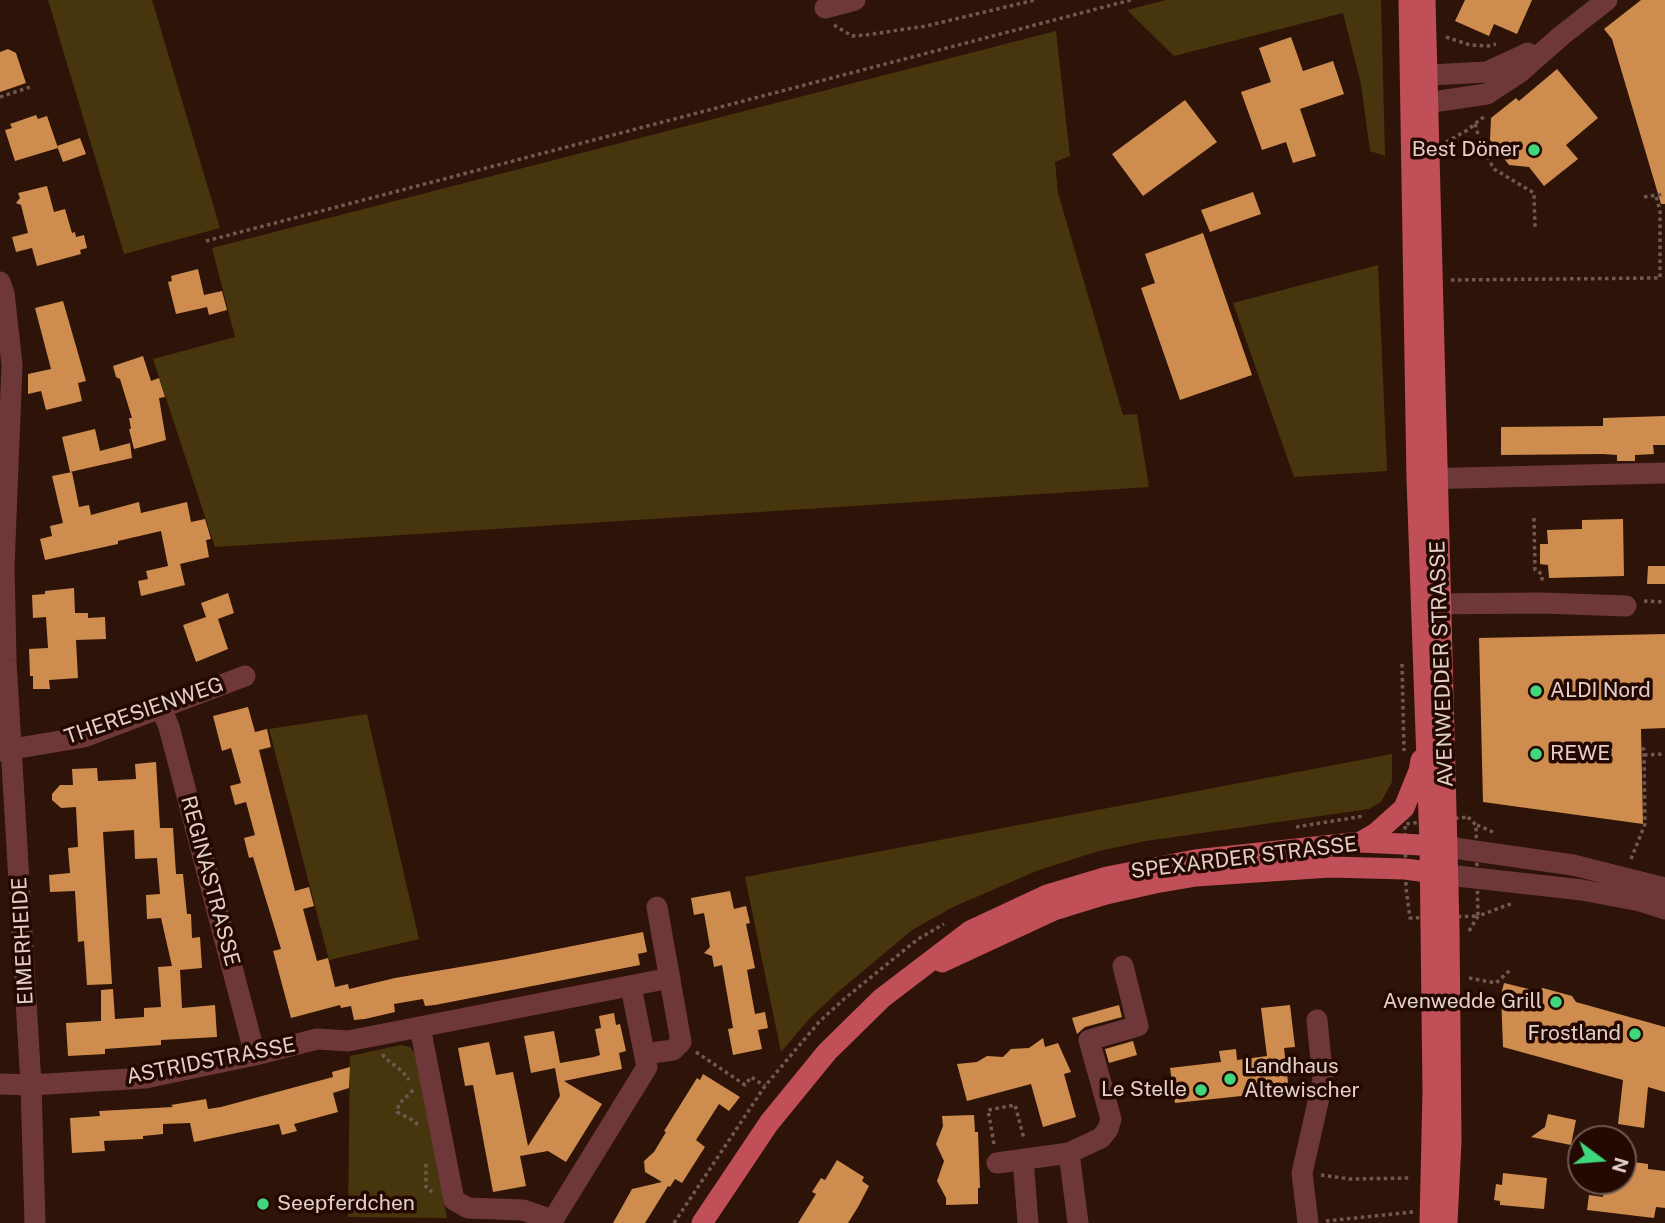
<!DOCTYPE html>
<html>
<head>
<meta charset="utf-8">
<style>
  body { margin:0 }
  #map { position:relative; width:1665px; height:1223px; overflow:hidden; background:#2e1308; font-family:"Public Sans",sans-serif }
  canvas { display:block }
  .north { position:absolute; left:1567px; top:1125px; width:70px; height:70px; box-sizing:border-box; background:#230902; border:2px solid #6f5851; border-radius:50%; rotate:106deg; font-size:19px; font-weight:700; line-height:28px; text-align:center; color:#e2cfc8 }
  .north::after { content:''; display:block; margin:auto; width:24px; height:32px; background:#40d77c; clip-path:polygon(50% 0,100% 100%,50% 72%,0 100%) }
</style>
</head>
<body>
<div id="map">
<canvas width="1665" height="1223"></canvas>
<div class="north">N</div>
</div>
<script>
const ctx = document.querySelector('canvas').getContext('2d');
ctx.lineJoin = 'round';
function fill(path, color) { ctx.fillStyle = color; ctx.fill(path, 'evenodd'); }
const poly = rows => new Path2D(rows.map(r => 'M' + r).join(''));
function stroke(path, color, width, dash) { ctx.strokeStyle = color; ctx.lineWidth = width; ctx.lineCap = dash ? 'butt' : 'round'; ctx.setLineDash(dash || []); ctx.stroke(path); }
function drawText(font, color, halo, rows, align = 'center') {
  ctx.font = font + ' "Public Sans",sans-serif'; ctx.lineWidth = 7; ctx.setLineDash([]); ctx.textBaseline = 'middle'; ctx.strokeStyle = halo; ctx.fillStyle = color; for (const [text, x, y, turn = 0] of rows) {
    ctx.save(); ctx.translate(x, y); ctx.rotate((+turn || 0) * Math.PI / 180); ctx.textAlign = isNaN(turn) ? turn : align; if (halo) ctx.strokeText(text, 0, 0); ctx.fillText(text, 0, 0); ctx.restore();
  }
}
const green = poly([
  [48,0,152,0,220,228,124,254],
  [1166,0,1381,0,1385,156,1370,151,1361,84,1343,13,1174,56,1127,10],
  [1056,31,1070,156,1055,162,1058,193,1123,415,1137,414,1149,487,215,547,153,359,235,337,212,248],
  [1378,265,1387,471,1294,477,1233,303],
  [367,714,419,939,329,960,269,729],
  [1392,754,1392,782,1381,802,1369,809,1146,841,1099,851,1039,870,953,907,912,930,838,992,810,1018,781,1052,745,877],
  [401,1045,410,1047,416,1055,447,1218,348,1217,350,1056]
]);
const building = poly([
  [1465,0,1532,0,1517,34,1494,24,1489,36,1455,21],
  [1641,0,1665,0,1665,204,1661,204,1612,39,1604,29],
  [1291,37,1303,71,1333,61,1344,94,1300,109,1316,156,1293,163,1286,142,1262,150,1241,92,1271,82,1259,48],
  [8,49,16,53,26,83,0,92,0,52],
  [1557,69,1598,118,1566,145,1578,159,1544,186,1529,167,1509,165,1490,140,1491,118,1516,98,1519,101],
  [1185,100,1217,142,1143,196,1112,154],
  [36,115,38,119,47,116,58,148,15,161,5,130,12,128,10,124],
  [80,138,86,154,63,162,57,146],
  [47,186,54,212,65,209,72,233,75,232,76,237,84,235,87,248,80,250,81,254,37,266,32,248,16,252,12,237,28,233,21,205,16,203,20,198,18,193],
  [1253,192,1261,214,1210,232,1201,210],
  [1203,233,1252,375,1180,400,1141,288,1155,283,1145,254],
  [198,269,204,295,222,291,227,310,209,315,207,307,176,314,168,282,172,281,171,276],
  [63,301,86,381,78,383,82,401,46,410,41,391,28,394,28,374,51,369,35,308],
  [143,356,151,381,159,378,165,397,159,398,166,440,134,449,129,429,131,429,129,418,132,418,120,379,116,377,113,366],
  [1665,416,1665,445,1653,445,1654,454,1635,455,1635,461,1617,461,1617,455,1603,454,1501,455,1501,427,1603,426,1603,418],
  [95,429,100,451,130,443,132,458,70,472,62,437],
  [72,472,79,507,89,505,91,515,139,502,141,513,187,502,191,522,205,519,211,539,206,540,209,557,180,564,185,585,141,596,138,581,148,579,146,571,168,566,161,531,118,541,118,544,45,560,40,539,52,536,50,526,63,523,52,476],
  [1623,519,1624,576,1549,578,1548,565,1540,564,1540,544,1548,544,1547,530,1582,529,1582,520],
  [1648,566,1665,566,1665,584,1647,584],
  [74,588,75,613,88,613,88,618,105,617,106,639,76,640,78,678,49,680,50,689,33,689,33,676,30,676,29,649,48,648,46,617,33,618,32,595,45,594,45,591],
  [228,593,234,613,218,619,228,649,196,662,183,625,206,617,201,603],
  [1665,634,1665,728,1641,729,1643,824,1483,802,1479,638],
  [248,707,255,732,267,729,271,747,259,750,295,891,309,887,314,906,303,909,317,961,328,958,335,987,348,984,349,989,395,978,507,959,643,932,647,952,638,954,640,965,435,1005,425,1006,423,999,394,1004,395,1012,365,1019,354,1020,351,1006,341,1008,340,1005,291,1018,273,951,281,949,253,857,249,858,244,838,255,835,246,802,235,805,230,786,241,783,231,748,222,751,213,716],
  [156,762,160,828,173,828,176,874,183,874,187,914,191,914,192,938,200,937,202,968,180,970,182,1008,215,1005,217,1037,161,1040,161,1045,105,1049,105,1054,68,1056,66,1023,101,1021,101,990,113,989,115,1019,144,1017,144,1008,161,1007,158,967,172,966,161,918,147,919,146,895,160,894,157,858,135,859,134,830,103,832,112,984,87,985,84,941,78,942,75,891,50,892,49,875,70,873,68,848,78,847,76,807,61,808,52,800,52,794,60,785,73,785,72,769,97,768,98,781,136,779,135,764],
  [730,891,734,909,746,906,750,923,746,924,755,968,747,970,755,1014,765,1012,768,1028,758,1030,762,1049,733,1055,728,1029,733,1028,722,965,714,967,712,956,704,953,710,947,704,913,694,915,691,898],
  [1504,983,1537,991,1543,988,1572,996,1576,1002,1665,1027,1665,1092,1648,1087,1644,1128,1618,1124,1623,1080,1503,1047,1501,995],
  [1119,1005,1122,1017,1085,1027,1077,1034,1072,1018],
  [1290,1005,1295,1047,1284,1048,1289,1091,1175,1103,1170,1068,1221,1062,1219,1051,1236,1049,1237,1060,1267,1056,1261,1008],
  [614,1013,616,1025,620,1024,626,1051,619,1053,622,1069,564,1081,602,1104,566,1162,548,1151,520,1156,526,1186,493,1192,473,1085,465,1086,458,1048,489,1042,496,1075,513,1072,528,1146,560,1096,555,1068,531,1073,524,1036,554,1031,560,1063,594,1057,600,1055,595,1029,601,1028,599,1016],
  [1043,1038,1045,1047,1058,1043,1071,1072,1064,1074,1076,1117,1043,1127,1031,1084,967,1101,957,1064,977,1062,987,1056,1003,1057,1011,1049,1029,1048],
  [1133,1041,1137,1055,1109,1063,1105,1049],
  [350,1067,349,1088,333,1093,338,1112,294,1124,297,1131,282,1135,279,1124,194,1142,190,1123,163,1124,163,1134,143,1136,143,1139,104,1141,105,1151,72,1153,70,1118,100,1116,99,1111,173,1107,171,1105,206,1099,208,1109,221,1107,333,1077,332,1072],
  [703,1074,740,1097,729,1111,719,1104,696,1140,705,1147,682,1183,675,1179,670,1187,668,1186,645,1223,613,1223,632,1189,662,1182,645,1172,644,1161,654,1152,666,1132,664,1131,697,1078,700,1080],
  [1548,1114,1576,1120,1571,1145,1531,1137,1545,1127],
  [974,1115,975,1132,978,1132,980,1188,978,1188,978,1204,946,1205,946,1198,937,1181,944,1161,936,1144,943,1126,942,1116],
  [837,1160,864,1177,862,1181,869,1186,858,1207,848,1223,798,1223,816,1194,812,1192,821,1178,825,1180],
  [1633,1162,1648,1164,1648,1169,1665,1171,1665,1208,1656,1207,1654,1218,1587,1210,1589,1195,1603,1197,1605,1181,1623,1181,1623,1169,1632,1170],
  [1503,1173,1547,1178,1544,1209,1500,1205,1500,1201,1494,1200,1496,1184,1502,1185]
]);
const path = poly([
  [834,25,852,36,866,35,926,26,1035,0],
  [1446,37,1470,45,1488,46,1496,44],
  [0,97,30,87],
  [1475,124,1481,145,1494,169,1534,193,1535,227],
  [1446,142,1466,131,1486,115],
  [1644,197,1664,194],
  [206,241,1131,0],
  [1451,280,1660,278,1660,211,1656,196],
  [1534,518,1535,570,1542,574,1542,583],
  [1644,601,1665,602],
  [1402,664,1404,751],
  [1644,755,1665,754],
  [1468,817,1476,825,1478,916,1410,918,1406,888,1405,824,1468,817],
  [1477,825,1493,832],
  [1296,827,1364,816],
  [1631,859,1645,824,1644,749,1641,749],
  [1469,931,1478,916,1513,903],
  [1469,978,1496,983,1510,970],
  [696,1052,745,1085,751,1077,765,1086],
  [383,1054,384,1057,403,1072,409,1080],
  [413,1090,399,1104,397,1112,414,1121,419,1126],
  [994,1144,988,1110,1015,1105,1024,1139],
  [426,1164,426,1187,432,1192],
  [1321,1175,1350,1179,1411,1178],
  [1326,1221,1413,1212],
  [674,1223,765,1086,819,1022,844,999,918,939,944,924]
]);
const minor = poly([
  [825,8,855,0],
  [1411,76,1487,72,1528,53],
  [1412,105,1487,94,1519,73,1561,36,1607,0],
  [0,282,4,293,12,365,4,567,6,661,31,1085,35,1223],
  [1419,479,1665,473],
  [1423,604,1542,603,1626,606],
  [161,708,169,727,255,1055],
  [1,751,84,737,245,676],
  [1447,847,1573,865,1665,888],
  [1448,875,1582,890,1640,901,1665,909],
  [420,1027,454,1200,468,1208,523,1210,552,1220],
  [645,1054,673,1050,681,1042,657,907],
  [0,1084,31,1085,145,1078,255,1055,317,1039,348,1041,670,978],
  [1069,1153,1078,1223],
  [1023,1159,1028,1223],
  [997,1163,1069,1153,1101,1138,1108,1129,1111,1119,1089,1040,1138,1026,1123,966],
  [551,1223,647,1067,631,987],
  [1308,1223,1302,1173,1323,1080,1317,1020]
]);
const major = poly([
  [1409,0,1417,479,1430,845,1433,1091,1430,1223],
  [1425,0,1449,926,1451,1141,1447,1223],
  [1361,842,1376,833,1404,808,1419,771,1421,760],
  [942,962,1054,910,1106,894,1155,883,1196,876,1330,867,1405,869,1443,874],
  [702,1223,769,1123,827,1052,882,998,970,931,1047,895,1107,877,1195,860,1361,842,1442,846]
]);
const markers = [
  [1534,150,7,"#40d77c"],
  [1536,691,7,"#40d77c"],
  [1536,754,7,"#40d77c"],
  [1556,1002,7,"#40d77c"],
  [1635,1034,7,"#40d77c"],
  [1230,1079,7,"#40d77c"],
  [1201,1090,7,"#40d77c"],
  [263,1204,7,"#40d77c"]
];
const poiNames = [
  ["Best Döner",1520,150],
  ["ALDI Nord",1550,691,"left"],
  ["REWE",1550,754,"left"],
  ["Avenwedde Grill",1542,1002],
  ["Frostland",1621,1034],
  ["Landhaus",1244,1067,"left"],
  ["Altewischer",1244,1091,"left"],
  ["Le Stelle",1187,1090],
  ["Seepferdchen",277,1204,"left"]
];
const streetNames = [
  ["AVENWEDDER STRASSE",1442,664,-92],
  ["THERESIENWEG",144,711,-19],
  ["SPEXARDER STRASSE",1244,858,-7],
  ["REGINASTRASSE",210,881,75],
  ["EIMERHEIDE",23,941,-93],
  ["ASTRIDSTRASSE",211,1061,-11]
];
fill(green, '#47360d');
fill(building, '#ce8d4f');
stroke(path, '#715950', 3.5, [3.5, 3.5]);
stroke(minor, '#6e383a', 21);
stroke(major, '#c04f57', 21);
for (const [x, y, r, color] of markers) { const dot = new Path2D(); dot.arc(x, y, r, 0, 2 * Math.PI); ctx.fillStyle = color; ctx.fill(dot); stroke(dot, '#230902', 2.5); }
drawText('21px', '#e2cfc8', '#230902', poiNames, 'right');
drawText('21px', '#e2cfc8', '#230902', streetNames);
</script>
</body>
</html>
